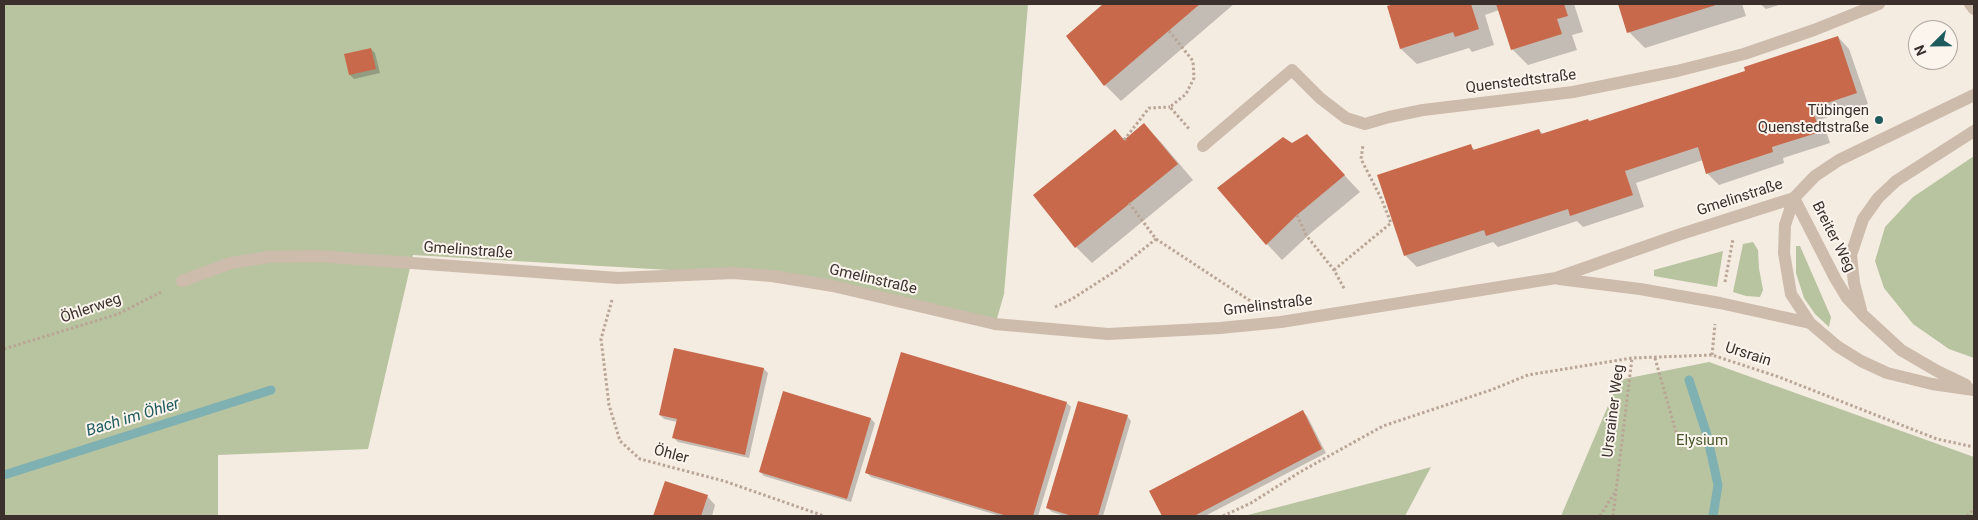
<!DOCTYPE html>
<html>
<head>
<meta charset="utf-8">
<style>
  body { margin:0 }
  #map { position:relative; width:1978px; height:520px; overflow:hidden; background:#f4ebe1; font-family:Roboto,sans-serif }
  canvas { display:block }
  .frame { position:absolute; inset:0; border:5px solid #3b302b; pointer-events:none }
  .north { position:absolute; left:1908px; top:20px; width:50px; height:50px; box-sizing:border-box; background:#fbf5ee; border:1px solid #aea6a0; border-radius:50%; rotate:247deg; font-size:14px; font-weight:700; line-height:20px; text-align:center; color:#3b302b }
  .north::after { content:''; display:block; margin:auto; width:18px; height:22px; background:#1f5a5e; clip-path:polygon(50% 0,100% 100%,50% 72%,0 100%) }
</style>
</head>
<body>
<div id="map">
<canvas width="1978" height="520"></canvas>
<div class="frame"></div>
<div class="north">N</div>
</div>
<script>
const ctx = document.querySelector('canvas').getContext('2d');
ctx.lineJoin = 'round';
function fill(path, color) { ctx.fillStyle = color; ctx.fill(path, 'evenodd'); }
const poly = rows => new Path2D(rows.map(r => 'M' + r).join(''));
function stroke(path, color, width, dash) { ctx.strokeStyle = color; ctx.lineWidth = width; ctx.lineCap = dash ? 'butt' : 'round'; ctx.setLineDash(dash || []); ctx.stroke(path); }
function drawText(font, color, halo, rows, align = 'center') {
  ctx.font = font + ' Roboto,sans-serif'; ctx.lineWidth = 4; ctx.setLineDash([]); ctx.textBaseline = 'middle'; ctx.strokeStyle = halo; ctx.fillStyle = color; for (const [text, x, y, turn = 0] of rows) {
    ctx.save(); ctx.translate(x, y); ctx.rotate((+turn || 0) * Math.PI / 180); ctx.textAlign = isNaN(turn) ? turn : align; if (halo) ctx.strokeText(text, 0, 0); ctx.fillText(text, 0, 0); ctx.restore();
  }
}
const green = poly([
  [4,4,1028,4,1004,294,996,322,772,276,413,255,368,449,218,455,218,516,4,516],
  [1974,156,1974,358,1949,349,1913,324,1884,288,1875,261,1885,227,1913,197],
  [1753,242,1758,250,1759,268,1763,290,1760,297,1746,296,1733,292,1743,244],
  [1796,246,1800,246,1831,317,1829,327,1815,314,1804,298,1796,273],
  [1723,251,1717,287,1654,276,1654,270],
  [1709,362,1974,457,1974,516,1561,516,1619,380],
  [1431,467,1405,516,1244,516,1398,476]
]);
const shadow = poly([
  [1105,4,1234,4,1121,101,1105,85,1068,36],
  [1398,4,1574,4,1583,32,1572,35,1577,50,1528,65,1512,49,1499,10,1485,15,1494,45,1472,52,1469,48,1417,64,1401,49,1388,7],
  [1620,4,1742,4,1746,16,1645,48,1629,32],
  [1760,4,1782,4,1766,9],
  [1838,37,1849,49,1868,104,1822,119,1830,143,1783,158,1784,163,1719,185,1707,173,1703,160,1636,183,1644,207,1583,227,1577,221,1498,247,1493,242,1417,267,1405,255,1471,146,1476,151,1539,130,1544,135,1589,123,1746,71],
  [371,49,375,53,380,73,354,79,350,75],
  [1144,125,1160,141,1193,180,1092,263,1076,247,1114,130,1125,141],
  [1307,135,1360,192,1313,231,1282,260,1267,244,1292,144],
  [674,350,764,369,768,373,749,458,678,442,674,438,677,422,664,419,660,415],
  [784,393,871,419,875,423,851,502,764,476,760,472],
  [1067,403,1071,407,1038,516,1000,516,871,477,867,473],
  [1303,412,1307,416,1326,453,1205,516,1164,516,1150,491],
  [1127,416,1131,421,1103,516,1065,516,1052,512,1047,508],
  [666,483,707,496,715,505,712,516,655,516]
]);
const stream = poly([
  [1689,380,1707,435,1718,485,1713,516],
  [4,475,271,390]
]);
const building = poly([
  [1103,4,1200,4,1104,86,1066,36],
  [1394,4,1471,4,1479,29,1455,37,1453,32,1400,49,1387,6],
  [1496,4,1564,4,1568,16,1557,19,1562,34,1511,50],
  [1618,4,1719,4,1627,33],
  [1838,36,1857,93,1812,108,1820,132,1772,147,1773,152,1706,174,1698,147,1625,171,1633,195,1570,216,1568,209,1486,236,1484,230,1404,256,1377,175,1471,144,1473,150,1539,129,1541,134,1588,119,1589,121,1745,71,1744,67],
  [371,48,376,69,349,75,344,54],
  [1144,123,1178,164,1075,248,1033,195,1115,129,1124,140],
  [1307,134,1345,175,1297,215,1266,245,1217,188,1283,137,1292,143],
  [674,348,764,368,745,455,672,438,677,419,659,415],
  [901,352,1067,402,1033,516,1007,516,865,473],
  [783,391,871,418,847,499,759,472],
  [1078,401,1128,415,1098,516,1072,516,1046,508],
  [1303,410,1322,449,1194,516,1162,516,1149,491],
  [665,481,708,495,701,516,653,516]
]);
const path = poly([
  [1169,31,1193,61,1194,78,1186,94,1170,107,1190,130],
  [1124,140,1149,108,1170,107],
  [1129,203,1156,239,1252,302],
  [1297,215,1306,235,1334,270,1345,290],
  [1334,270,1391,223,1381,198,1361,159,1363,145],
  [1725,282,1733,239],
  [612,300,601,339,609,405,620,441,640,459,724,481,824,516],
  [1055,307,1072,299,1117,270,1156,239],
  [4,349,118,314,163,291],
  [1712,355,1715,324],
  [1655,358,1681,450],
  [1223,516,1251,503,1300,472,1383,426,1491,390,1528,375,1632,358,1712,355,1779,377,1937,439,1974,447],
  [1600,516,1615,492],
  [1613,516,1632,358],
  [1967,516,1974,509]
]);
const minor = poly([
  [1970,4,1974,9],
  [1203,146,1292,70,1320,98,1346,118,1365,124,1389,117,1423,110,1573,92,1677,71,1744,54,1814,30,1879,4],
  [1794,198,1785,225,1784,253,1791,294,1810,323,1837,346,1861,361,1887,373,1932,384,1974,390],
  [1794,198,1835,278,1847,298,1863,315,1901,350,1937,371,1966,385],
  [1559,279,1640,289,1720,303,1810,323],
  [182,281,231,263,269,257,316,256,618,278,733,273,772,276,833,286,995,324,1108,334,1220,328,1281,322,1556,278,1678,235,1794,198,1815,176,1839,160,1974,95],
  [1861,310,1854,283,1851,255,1863,219,1878,198,1896,181,1974,131]
]);
const markers = [
  [1879,120,5,"#1f5a5e"]
];
const streetNames = [
  ["Quenstedtstraße",1521,82,-7],
  ["Gmelinstraße",1740,198,-18],
  ["Breiter Weg",1833,237,63],
  ["Gmelinstraße",468,251,4],
  ["Gmelinstraße",873,280,13],
  ["Gmelinstraße",1268,306,-7],
  ["Öhlerweg",91,309,-19],
  ["Ursrain",1748,355,18],
  ["Ursrainer Weg",1614,411,-83],
  ["Öhler",671,455,15]
];
const poiNames = [
  ["Tübingen",1869,111],
  ["Quenstedtstraße",1869,128]
];
const parkNames = [
  ["Elysium",1702,441]
];
const waterNames = [
  ["Bach im Öhler",133,418,-17]
];
fill(green, '#b8c4a0');
fill(shadow, '#0003');
stroke(stream, '#7fb0b2', 9);
fill(building, '#c8694b');
stroke(path, '#b9a596', 3, [2.5, 2.5]);
stroke(minor, '#cdbbac', 12);
for (const [x, y, r, color] of markers) { const dot = new Path2D(); dot.arc(x, y, r, 0, 2 * Math.PI); ctx.fillStyle = color; ctx.fill(dot); stroke(dot, '#fbf5ee', 2); }
drawText('15px', '#3b302b', '#fbf5ee', streetNames);
drawText('15px', '#3b302b', '#fbf5ee', poiNames, 'right');
drawText('15px', '#4a5a2e', '#fbf5ee', parkNames);
drawText('italic 16px', '#1f5a5e', '#fbf5ee', waterNames);
</script>
</body>
</html>
